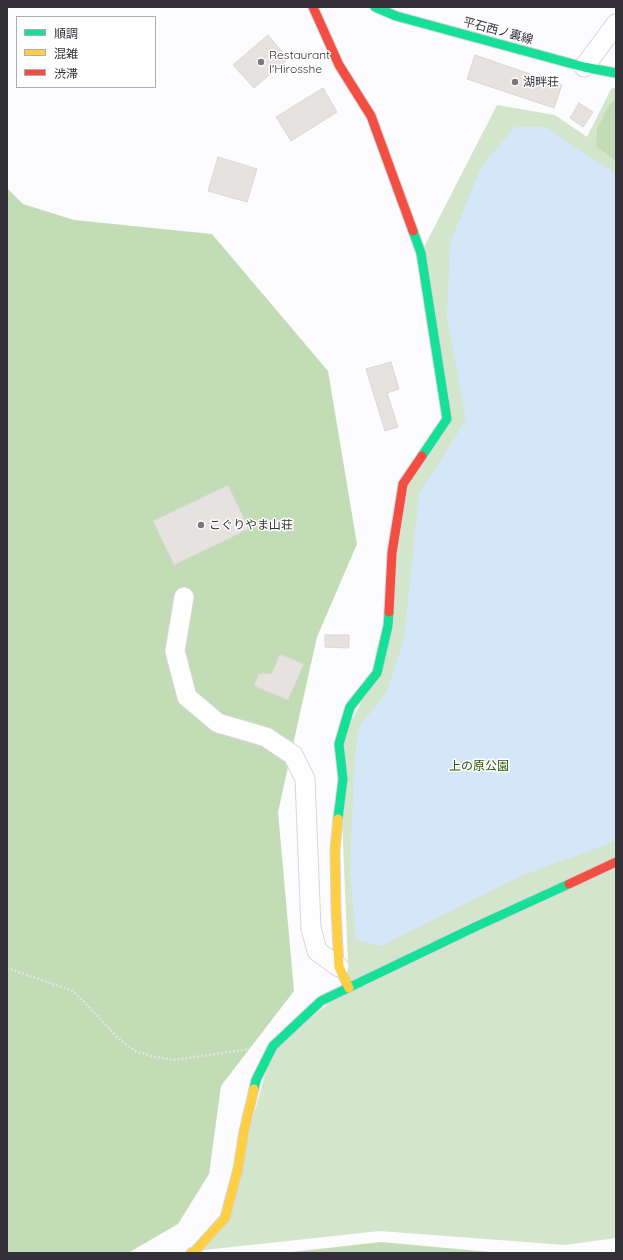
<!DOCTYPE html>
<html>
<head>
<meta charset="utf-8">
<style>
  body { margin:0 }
  #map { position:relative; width:623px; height:1260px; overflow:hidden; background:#fcfbfd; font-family:Quicksand,"Noto Sans JP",sans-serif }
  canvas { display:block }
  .frame { position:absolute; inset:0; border:8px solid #343038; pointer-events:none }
  .legend { position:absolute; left:16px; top:16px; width:140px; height:72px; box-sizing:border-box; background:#fff; border:1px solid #aeacaf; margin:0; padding:5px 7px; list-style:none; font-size:12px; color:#343038 }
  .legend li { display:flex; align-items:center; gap:8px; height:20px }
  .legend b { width:20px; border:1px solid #aeacaf }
</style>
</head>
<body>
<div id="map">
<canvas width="623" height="1260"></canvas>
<div class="frame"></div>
<ul class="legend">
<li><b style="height:5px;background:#16e098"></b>順調</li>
<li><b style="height:5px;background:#ffcf43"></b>混雑</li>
<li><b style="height:5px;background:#f24e42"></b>渋滞</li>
</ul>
</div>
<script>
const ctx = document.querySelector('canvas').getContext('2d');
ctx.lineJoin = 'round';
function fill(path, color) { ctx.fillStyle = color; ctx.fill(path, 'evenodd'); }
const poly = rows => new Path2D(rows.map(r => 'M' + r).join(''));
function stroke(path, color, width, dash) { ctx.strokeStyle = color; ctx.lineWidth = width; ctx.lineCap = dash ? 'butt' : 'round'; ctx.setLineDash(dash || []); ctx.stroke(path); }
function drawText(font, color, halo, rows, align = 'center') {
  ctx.font = font + ' Quicksand,"Noto Sans JP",sans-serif'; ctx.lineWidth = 3; ctx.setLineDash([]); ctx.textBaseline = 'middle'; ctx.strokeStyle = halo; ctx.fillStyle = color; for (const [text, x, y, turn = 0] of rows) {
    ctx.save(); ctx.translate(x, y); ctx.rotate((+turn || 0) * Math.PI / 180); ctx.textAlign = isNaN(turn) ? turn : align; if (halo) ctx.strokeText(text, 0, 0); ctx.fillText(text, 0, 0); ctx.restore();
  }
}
const green = poly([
  [616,87,616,1238,565,1245,380,1231,195,1251,225,1218,273,1046,349,988,339,744,377,673,403,484,447,419,421,253,497,105,555,115,587,137,611,89]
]);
const forest = poly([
  [616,99,616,161,596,146,597,129,609,105],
  [7,188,23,204,74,220,212,234,328,371,357,544,317,637,278,812,294,991,221,1086,209,1174,178,1224,128,1253,7,1253],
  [381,1242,501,1253,283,1253]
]);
const water = poly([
  [515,127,546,127,616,174,616,839,605,845,523,875,381,946,356,940,350,873,354,770,358,728,386,693,404,639,419,494,466,420,447,318,450,243,482,165]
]);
const building = poly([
  [268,35,288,59,254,88,233,65,268,35],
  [475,55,562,85,554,108,467,79,475,55],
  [323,88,337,112,291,141,276,117,323,88],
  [579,103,593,112,583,127,570,118,579,103],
  [218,157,257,169,247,202,208,191,218,157],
  [391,362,399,389,387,393,398,427,385,431,366,369,391,362],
  [228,485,249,529,174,565,153,521,228,485],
  [325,635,349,635,349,648,325,647,325,635],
  [280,654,304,664,288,700,254,686,259,674,272,673,280,654]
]);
const path = poly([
  [7,968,73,991,95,1013,117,1037,135,1051,151,1056,175,1060,249,1049]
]);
const street = poly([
  [584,67,616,24],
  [184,597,175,651,187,697,218,723,266,737,293,755,305,779,311,928,317,951,339,967]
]);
const fast = poly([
  [375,7,396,16,584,67,616,73],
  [413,231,421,253,447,419,422,456],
  [338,819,343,779,339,744,350,707,377,673,388,626,389,612],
  [254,1089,256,1080,273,1046,321,1001,475,927,569,884]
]);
const slow = poly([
  [338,819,335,849,336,911,339,967,349,988],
  [191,1253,195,1251,225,1218,238,1169,244,1131,254,1089]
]);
const jam = poly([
  [313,7,339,65,371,116,413,231],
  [389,612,392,553,403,484,422,456],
  [569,884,616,862]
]);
const markers = [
  [261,62,4,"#7a777d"],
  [515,82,4,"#7a777d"],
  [201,525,4,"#7a777d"]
];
const streetNames = [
  ["平石西ノ裏線",498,31,15]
];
const poiNames = [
  ["Restaurant",269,55],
  ["I'Hirosshe",269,69],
  ["湖畔荘",523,82],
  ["こぐりやま山荘",209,525]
];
const parkNames = [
  ["上の原公園",479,766]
];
fill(green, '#d3e6cb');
fill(forest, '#c2ddb6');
fill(water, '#d4e7f9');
fill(building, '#e6e2df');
stroke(building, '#dad7d4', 1);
stroke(street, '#d8d5db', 21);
stroke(fast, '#d8d5db', 11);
stroke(slow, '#d8d5db', 11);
stroke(jam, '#d8d5db', 11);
stroke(path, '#e3e3e4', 2.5, [2, 2]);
stroke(street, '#fffeff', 19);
stroke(fast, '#16e098', 9);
stroke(slow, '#ffcf43', 9);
stroke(jam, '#f24e42', 9);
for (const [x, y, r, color] of markers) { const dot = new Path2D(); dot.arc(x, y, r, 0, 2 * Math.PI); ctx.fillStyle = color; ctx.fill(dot); stroke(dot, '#fff', 1.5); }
drawText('12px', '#343038', '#fff', streetNames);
drawText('12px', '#343038', '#fff', poiNames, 'left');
drawText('12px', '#285609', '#fff', parkNames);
</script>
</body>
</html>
